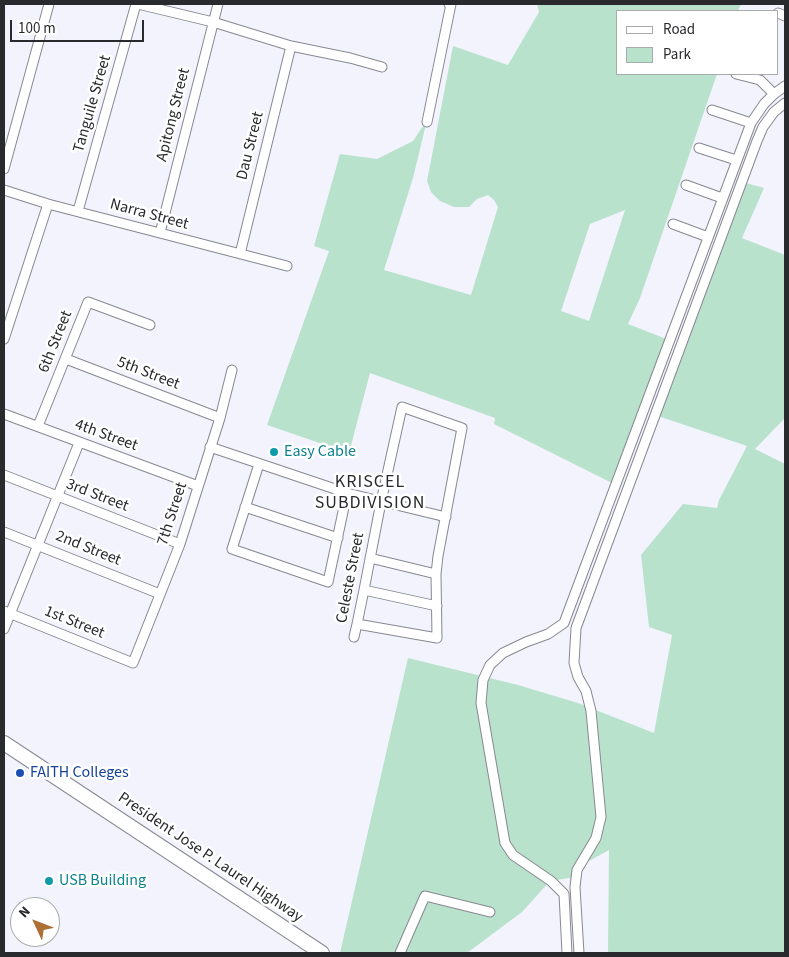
<!DOCTYPE html>
<html>
<head>
<meta charset="utf-8">
<style>
  body { margin:0 }
  #map { position:relative; width:789px; height:957px; overflow:hidden; background:#f2f3fd; font-family:"Source Sans 3",sans-serif }
  canvas { display:block }
  .frame { position:absolute; inset:0; border:5px solid #292a2d; pointer-events:none }
  .legend { position:absolute; left:616px; top:10px; width:162px; height:65px; box-sizing:border-box; background:#fff; border:1px solid #a9aaab; margin:0; padding:6px 9px; list-style:none; font-size:15px; color:#292a2d }
  .legend li { display:flex; align-items:center; gap:10px; height:25px }
  .legend b { width:25px; border:1px solid #a9aaab }
  .north { position:absolute; left:10px; top:897px; width:50px; height:50px; box-sizing:border-box; background:#fff; border:1px solid #a9aaab; border-radius:50%; rotate:313deg; font-size:14px; font-weight:700; line-height:20px; text-align:center; color:#292a2d }
  .north::after { content:''; display:block; margin:auto; width:18px; height:22px; background:#ad6f34; clip-path:polygon(50% 0,100% 100%,50% 72%,0 100%) }
  .scale { position:absolute; left:10px; top:20px; width:134px; height:22px; box-sizing:border-box; border:2px solid #292a2d; border-top:0; padding-left:6px; font-size:15px; line-height:18px; white-space:nowrap; color:#292a2d; -webkit-text-stroke:4px #fff; paint-order:stroke }
</style>
</head>
<body>
<div id="map">
<canvas width="789" height="957"></canvas>
<div class="frame"></div>
<ul class="legend">
<li><b style="height:6px;background:#fff"></b>Road</li>
<li><b style="height:14px;background:#b9e2cc"></b>Park</li>
</ul>
<div class="north">N</div>
<div class="scale">100 m</div>
</div>
<script>
const ctx = document.querySelector('canvas').getContext('2d');
ctx.lineJoin = 'round';
function fill(path, color) { ctx.fillStyle = color; ctx.fill(path, 'evenodd'); }
const poly = rows => new Path2D(rows.map(r => 'M' + r).join(''));
function stroke(path, color, width, dash) { ctx.strokeStyle = color; ctx.lineWidth = width; ctx.lineCap = dash ? 'butt' : 'round'; ctx.setLineDash(dash || []); ctx.stroke(path); }
function drawText(font, color, halo, rows, align = 'center') {
  ctx.font = font + ' "Source Sans 3",sans-serif'; ctx.lineWidth = 5; ctx.setLineDash([]); ctx.textBaseline = 'middle'; ctx.strokeStyle = halo; ctx.fillStyle = color; for (const [text, x, y, turn = 0] of rows) {
    ctx.save(); ctx.translate(x, y); ctx.rotate((+turn || 0) * Math.PI / 180); ctx.textAlign = isNaN(turn) ? turn : align; if (halo) ctx.strokeText(text, 0, 0); ctx.fillText(text, 0, 0); ctx.restore();
  }
}
const green = poly([
  [537,4,741,4,738,11,618,11,618,74,717,74,640,298,628,324,669,340,616,485,494,424,495,418,370,373,349,453,267,425,329,251,314,246,340,154,377,159,413,141,427,120,413,178,384,270,471,295,498,207,494,200,488,195,477,199,469,207,454,207,440,201,431,192,427,181,453,46,508,65,539,12],
  [625,210,589,321,561,311,590,224],
  [742,182,764,188,742,238,785,255,785,418,755,449,753,448,785,464,785,953,608,953,609,850,578,867,576,877,550,881,522,912,467,953,340,953,408,658,518,685,578,703,654,733,672,635,649,627,641,555,683,504,717,508,719,500,747,446,655,415]
]);
const minor = poly([
  [138,4,213,22,291,46,350,58,382,67],
  [778,13,785,16],
  [736,74,760,80,774,94],
  [712,110,751,123],
  [427,122,451,4,449,4],
  [699,148,736,160],
  [4,169,49,4],
  [686,185,722,198],
  [4,190,48,204,287,266],
  [78,211,136,4],
  [673,224,708,237],
  [160,233,218,4],
  [240,254,291,46],
  [4,339,48,204],
  [66,359,220,418],
  [4,414,198,486],
  [38,426,88,302,150,325],
  [210,447,347,493,446,517],
  [259,464,232,549,328,582,347,493],
  [4,475,180,544],
  [245,507,338,538],
  [4,532,160,594],
  [370,558,436,574],
  [364,590,437,606],
  [4,611,133,663,180,544,220,418,232,370],
  [4,629,79,443],
  [354,637,357,624,364,590,381,502,402,407,462,428,438,556,436,574,437,638,357,624],
  [400,953,425,896,490,912],
  [567,953,564,894,551,881,513,855,505,843,481,703,483,680,490,665,503,653,526,642,548,634,564,623,751,123,764,104,774,94,785,86],
  [579,953,575,887,577,870,596,838,601,817,591,711,586,691,578,677,574,663,576,628,757,141,763,127,774,112,785,103]
]);
const trunk = poly([
  [4,743,322,953]
]);
const markers = [
  [274,452,5,"#0f9aa8"],
  [20,773,5,"#1a4fb4"],
  [49,881,5,"#0f9aa8"]
];
const streetNames = [
  ["Tanguile Street",93,104,-74],
  ["Apitong Street",174,115,-76],
  ["Dau Street",251,146,-76],
  ["Narra Street",149,215,15],
  ["6th Street",56,342,-68],
  ["5th Street",148,374,21],
  ["4th Street",106,436,20],
  ["3rd Street",97,496,21],
  ["7th Street",173,514,-72],
  ["2nd Street",88,549,22],
  ["Celeste Street",351,578,-79],
  ["1st Street",74,623,22],
  ["President Jose P. Laurel Highway",210,858,34]
];
const cultureNames = [
  ["Easy Cable",284,452],
  ["USB Building",59,881]
];
const transitNames = [
  ["FAITH Colleges",30,773]
];
const neighbourhoodNames = [
  ["KRISCEL",370,483],
  ["SUBDIVISION",370,504]
];
fill(green, '#b9e2cc');
stroke(minor, '#878891', 11);
stroke(trunk, '#878891', 16);
stroke(minor, '#fff', 9);
stroke(trunk, '#fff', 14);
for (const [x, y, r, color] of markers) { const dot = new Path2D(); dot.arc(x, y, r, 0, 2 * Math.PI); ctx.fillStyle = color; ctx.fill(dot); stroke(dot, '#fff', 2); }
drawText('16px', '#292a2d', '#fff', streetNames);
drawText('16px', '#0d838f', '#fff', cultureNames, 'left');
drawText('16px', '#164399', '#fff', transitNames, 'left');
ctx.letterSpacing = '1px';
drawText('18px', '#292a2d', '#fff', neighbourhoodNames);
ctx.letterSpacing = '0px';
</script>
</body>
</html>
